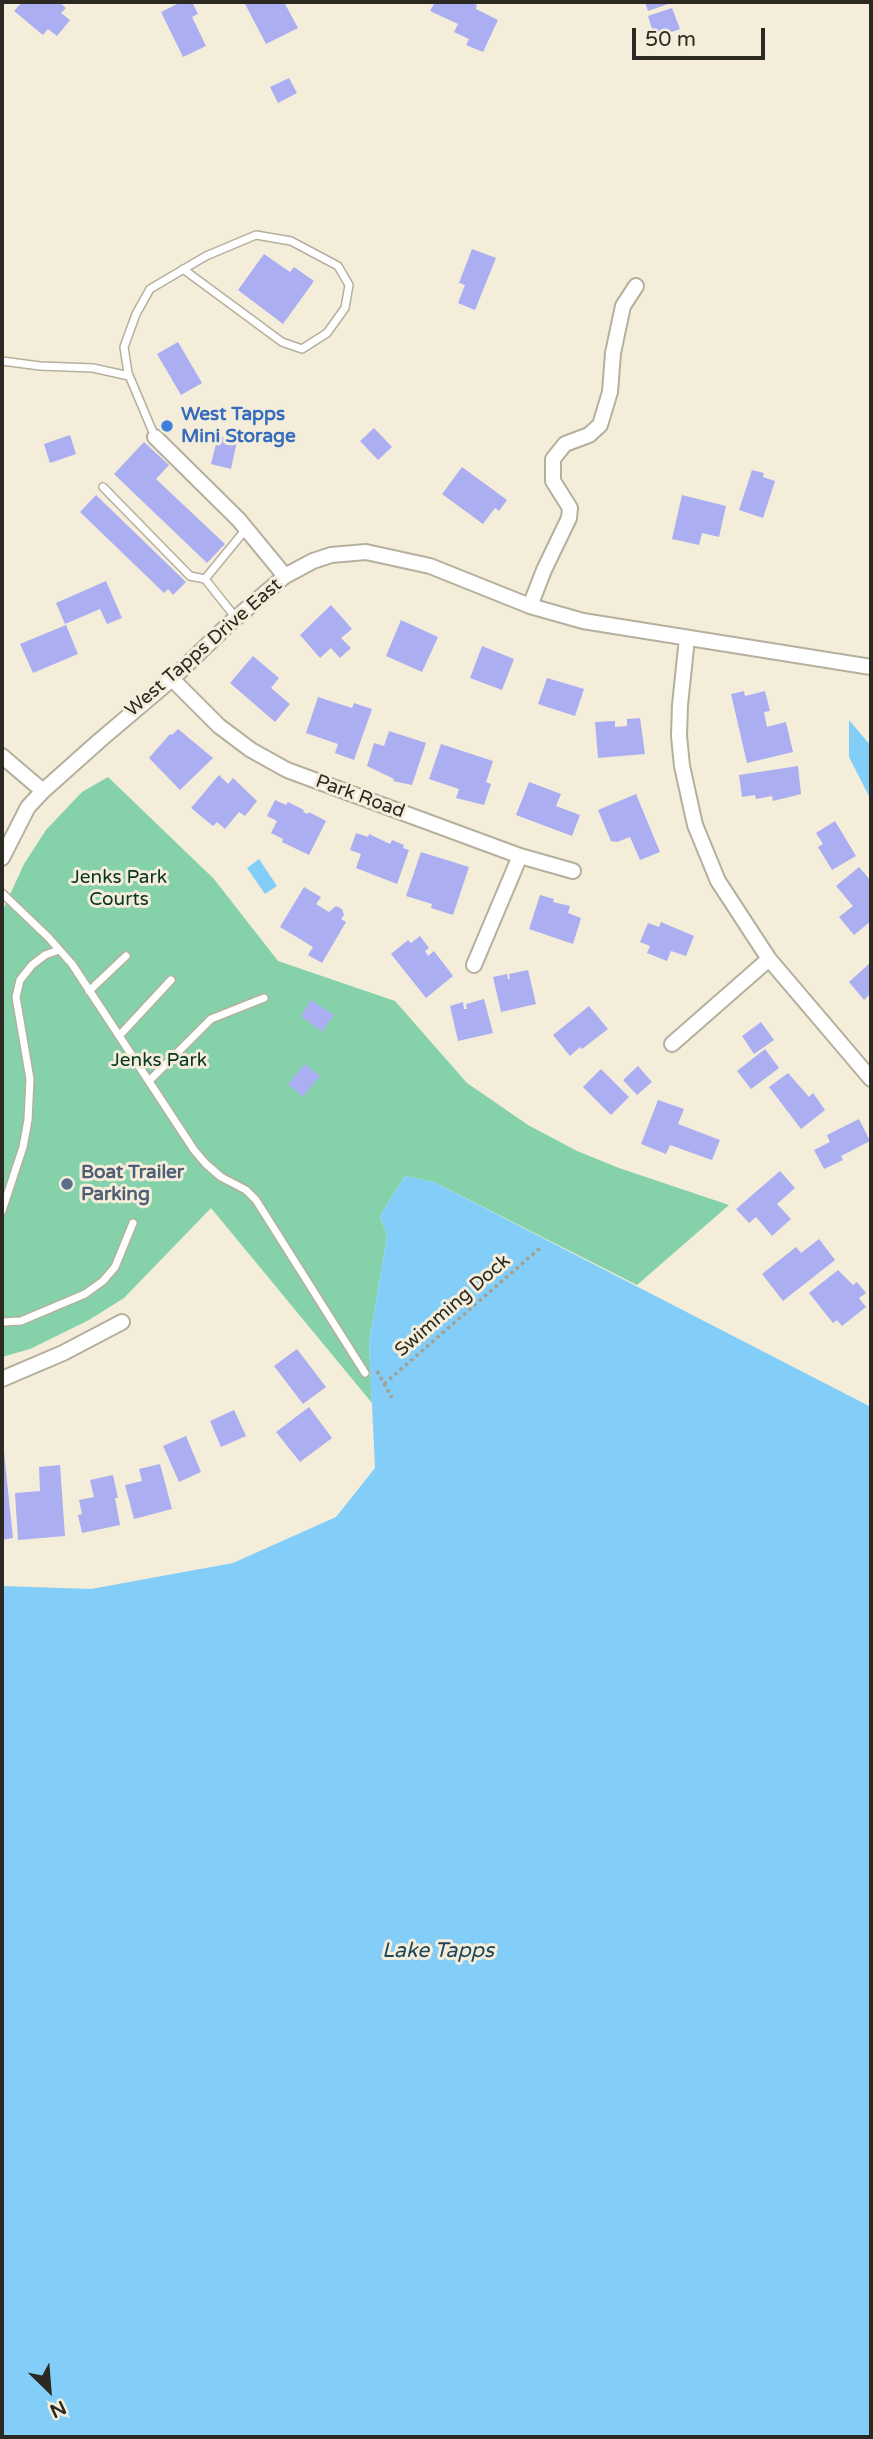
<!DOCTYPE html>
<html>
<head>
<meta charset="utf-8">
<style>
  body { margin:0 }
  #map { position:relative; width:873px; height:2439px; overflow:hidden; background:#f3edda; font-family:"Varela Round",sans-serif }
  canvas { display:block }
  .frame { position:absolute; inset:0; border:4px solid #2b2922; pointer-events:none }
  .north { position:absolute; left:14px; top:2355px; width:70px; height:70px; -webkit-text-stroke:5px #f3edda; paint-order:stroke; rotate:155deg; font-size:19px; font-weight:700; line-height:28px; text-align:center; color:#2b2922 }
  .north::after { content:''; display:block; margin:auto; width:24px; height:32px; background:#2b2922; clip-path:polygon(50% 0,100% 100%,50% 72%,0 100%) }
  .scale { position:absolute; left:632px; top:28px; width:133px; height:32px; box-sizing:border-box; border:4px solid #2b2922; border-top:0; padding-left:9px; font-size:21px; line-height:24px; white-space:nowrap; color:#2b2922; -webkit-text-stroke:5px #f3edda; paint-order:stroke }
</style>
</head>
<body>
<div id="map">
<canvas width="873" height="2439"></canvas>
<div class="frame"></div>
<div class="north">N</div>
<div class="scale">50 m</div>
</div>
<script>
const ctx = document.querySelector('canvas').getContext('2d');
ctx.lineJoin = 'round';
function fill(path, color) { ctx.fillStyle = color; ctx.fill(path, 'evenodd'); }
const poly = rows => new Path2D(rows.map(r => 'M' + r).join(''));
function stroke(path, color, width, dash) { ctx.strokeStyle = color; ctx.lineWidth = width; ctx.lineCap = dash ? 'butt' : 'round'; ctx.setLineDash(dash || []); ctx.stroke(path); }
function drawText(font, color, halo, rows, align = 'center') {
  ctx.font = font + ' "Varela Round",sans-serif'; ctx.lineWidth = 6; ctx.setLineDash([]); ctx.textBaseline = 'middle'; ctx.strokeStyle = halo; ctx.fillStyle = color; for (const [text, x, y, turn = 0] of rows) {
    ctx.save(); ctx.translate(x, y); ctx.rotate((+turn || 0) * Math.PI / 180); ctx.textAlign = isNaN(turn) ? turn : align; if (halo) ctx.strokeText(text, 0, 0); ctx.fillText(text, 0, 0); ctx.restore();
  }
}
const green = poly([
  [108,777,214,879,278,961,395,1001,467,1083,528,1125,577,1151,619,1168,729,1205,637,1285,434,1182,405,1176,380,1216,387,1236,369,1343,372,1403,211,1208,124,1298,89,1320,30,1349,2,1357,2,912,24,864,46,830,82,792]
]);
const water = poly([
  [849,720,871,746,871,800,849,757],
  [259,859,277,886,265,894,247,868],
  [405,1176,434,1182,871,1407,871,2437,2,2437,2,1586,91,1589,233,1563,336,1517,375,1468,369,1343,387,1236,380,1216]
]);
const building = poly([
  [22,2,59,2,66,8,61,13,70,20,57,36,48,29,43,35,14,11],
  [181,2,192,2,198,14,192,17,206,46,183,57,161,12],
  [244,2,284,2,298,28,266,44],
  [435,2,469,2,477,5,476,9,498,20,483,52,466,45,469,39,454,32,458,24,430,11],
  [645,2,674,2,648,11],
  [672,8,680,29,655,38,648,16],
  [289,78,297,93,278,103,270,87],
  [472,249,496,258,475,310,458,303,465,285,459,283],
  [264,254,290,272,294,267,314,281,283,324,238,290],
  [178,342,202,383,181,395,157,354],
  [374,428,392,447,378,460,360,441],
  [70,435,76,454,50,463,44,444],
  [218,436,237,441,231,469,211,464],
  [144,442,169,465,156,479,225,544,207,563,114,474],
  [462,467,507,500,499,511,495,508,483,524,442,494],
  [752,470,764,473,763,477,775,481,763,518,739,510],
  [96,495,186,582,173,595,168,589,164,593,80,512],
  [682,495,726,506,719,537,702,533,699,545,672,539],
  [106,581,122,618,107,624,100,609,65,624,56,603],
  [331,605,352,629,341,638,351,648,340,658,331,648,320,658,300,635],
  [401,620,438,637,422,672,386,656],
  [66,625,78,654,33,673,20,644],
  [482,646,514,659,502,690,470,678],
  [253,656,279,678,271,688,290,704,275,722,230,683],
  [547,678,584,689,575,716,538,704],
  [744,691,745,696,765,691,770,711,764,712,767,727,786,722,793,752,747,763,731,694],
  [318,697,352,708,354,703,372,709,354,760,335,753,338,744,306,733],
  [640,718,645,754,598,758,595,722,615,721,615,727,627,726,627,719],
  [178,729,213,758,180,790,149,758,170,734,172,735],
  [389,731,426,743,412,785,393,781,394,779,367,766,374,743,384,746],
  [441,744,493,761,486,782,491,784,484,805,456,798,459,789,429,779],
  [798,766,801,794,773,801,772,796,756,799,755,795,742,797,739,775],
  [219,775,228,784,233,778,257,801,245,816,239,812,225,829,217,822,213,826,191,808],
  [529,782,561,794,556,806,580,815,572,836,516,815],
  [636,794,660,852,640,860,630,837,617,842,611,841,598,810],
  [275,800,286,805,288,802,304,810,303,812,308,814,309,812,326,821,309,855,282,842,283,839,271,833,277,821,267,816],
  [835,821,856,856,832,870,818,847,823,844,816,833],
  [356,833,368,837,369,834,390,844,392,840,404,845,403,848,409,850,397,884,356,868,361,854,350,850],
  [421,852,469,867,453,915,431,908,432,904,406,896],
  [859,867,871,881,871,921,854,935,839,917,853,906,836,886],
  [304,887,321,897,316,904,329,912,336,906,342,909,344,915,341,919,346,922,322,963,308,955,313,947,280,927],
  [540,895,554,899,553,902,570,906,568,913,581,918,573,944,529,929],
  [661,922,694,936,686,956,671,951,667,961,647,953,650,946,640,942,648,923,659,927],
  [420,936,429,948,425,951,428,956,434,951,453,976,426,998,391,954,408,940,411,943],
  [871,962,871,993,864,1000,849,982],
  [528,970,536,1004,501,1012,493,977,507,974,508,979,510,979,509,974],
  [484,999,493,1033,458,1041,450,1006,463,1002,464,1009,467,1009,466,1004],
  [311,1000,334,1015,322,1032,301,1016],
  [589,1006,608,1029,582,1049,580,1047,570,1056,553,1035],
  [761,1022,774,1040,754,1054,742,1036],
  [765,1049,779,1068,751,1089,737,1071],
  [305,1064,320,1076,303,1097,288,1084],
  [638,1066,652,1082,637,1095,623,1080],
  [601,1069,629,1097,611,1115,583,1087],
  [788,1073,809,1097,813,1093,825,1110,801,1129,769,1087],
  [658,1100,684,1109,678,1124,720,1140,712,1160,670,1145,666,1154,641,1144],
  [859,1119,870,1141,841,1156,843,1160,824,1169,814,1150,830,1142,827,1135],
  [780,1171,795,1188,777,1204,791,1219,772,1236,756,1217,749,1223,736,1209],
  [819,1239,835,1260,783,1301,762,1274,796,1247,801,1253],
  [838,1270,853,1285,857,1282,866,1293,859,1298,866,1307,842,1326,837,1320,833,1323,809,1293],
  [297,1349,326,1387,303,1404,274,1366],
  [309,1407,332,1438,300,1462,276,1432],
  [234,1410,246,1436,221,1447,210,1421],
  [186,1436,201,1472,179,1482,163,1446],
  [2,1452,4,1452,13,1538,2,1540],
  [160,1464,172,1509,134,1519,125,1485,142,1481,139,1469],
  [60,1465,65,1536,18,1540,15,1493,40,1491,39,1467],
  [113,1475,118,1498,115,1498,120,1525,82,1533,78,1515,82,1514,79,1500,94,1497,90,1480]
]);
const path = poly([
  [377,1371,392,1398],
  [384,1384,540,1248]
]);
const service = poly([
  [2,361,40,366,93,368,129,376],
  [155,437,128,373,124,347,136,314,150,289,206,256,256,235,291,241,338,266,349,285,345,308,327,333,302,349,282,342,183,269],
  [103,487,190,576,205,579,246,529],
  [205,579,236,618],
  [2,893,48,937,72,964,194,1150,206,1164,221,1177,246,1190,256,1200,365,1373],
  [89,991,126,956],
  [119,1036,171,980],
  [149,1081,211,1019,264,998],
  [2,1211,23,1147,28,1120,30,1079,16,997,20,980,32,965,45,955,59,950],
  [2,1322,21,1321,85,1294,103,1281,115,1267,133,1223]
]);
const minor = poly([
  [155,437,239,520,285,576],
  [530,606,544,570,569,518,570,508,553,481,553,459,565,444,589,435,600,425,610,392,613,353,623,306,636,286],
  [687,638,680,705,679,736,682,766,695,825,718,881,769,959,871,1079],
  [172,679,219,726,251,750,287,770,520,856,573,871],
  [2,756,43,791],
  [2,858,28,807,43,791,99,741,172,679,229,624,285,576,313,561,331,555,366,552,430,566,530,606,583,621,871,667],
  [474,965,520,856],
  [672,1044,769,959],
  [2,1379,63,1353,122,1322]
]);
const markers = [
  [167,426,7,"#3f7fe0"],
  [67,1184,7,"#5c6f8a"]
];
const shopNames = [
  ["West Tapps",181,415],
  ["Mini Storage",181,437]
];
const streetNames = [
  ["West Tapps Drive East",204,648,-41],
  ["Park Road",360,797,20],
  ["Swimming Dock",453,1306,-41]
];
const parkNames = [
  ["Jenks Park",119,878],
  ["Courts",119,900],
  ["Jenks Park",159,1061]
];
const serviceNames = [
  ["Boat Trailer",81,1173],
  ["Parking",81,1195]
];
const waterNames = [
  ["Lake Tapps",438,1951]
];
fill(green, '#84d1aa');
fill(water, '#82cef9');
fill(building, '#acaef2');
stroke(service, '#b5b09d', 10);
stroke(minor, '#b5b09d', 18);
stroke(path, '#a5a192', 3.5, [3.5, 3.5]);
stroke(service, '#fff', 7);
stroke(minor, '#fff', 14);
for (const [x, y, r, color] of markers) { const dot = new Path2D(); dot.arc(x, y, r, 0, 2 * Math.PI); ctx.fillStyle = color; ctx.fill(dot); stroke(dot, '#f3edda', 2.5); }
drawText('bold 19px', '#366cbe', '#f3edda', shopNames, 'left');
drawText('19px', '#2b2922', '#f3edda', streetNames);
drawText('19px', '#073623', '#f3edda', parkNames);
drawText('bold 19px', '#4e5e75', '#f3edda', serviceNames, 'left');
drawText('italic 21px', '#1c465d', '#f3edda', waterNames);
</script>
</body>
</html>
